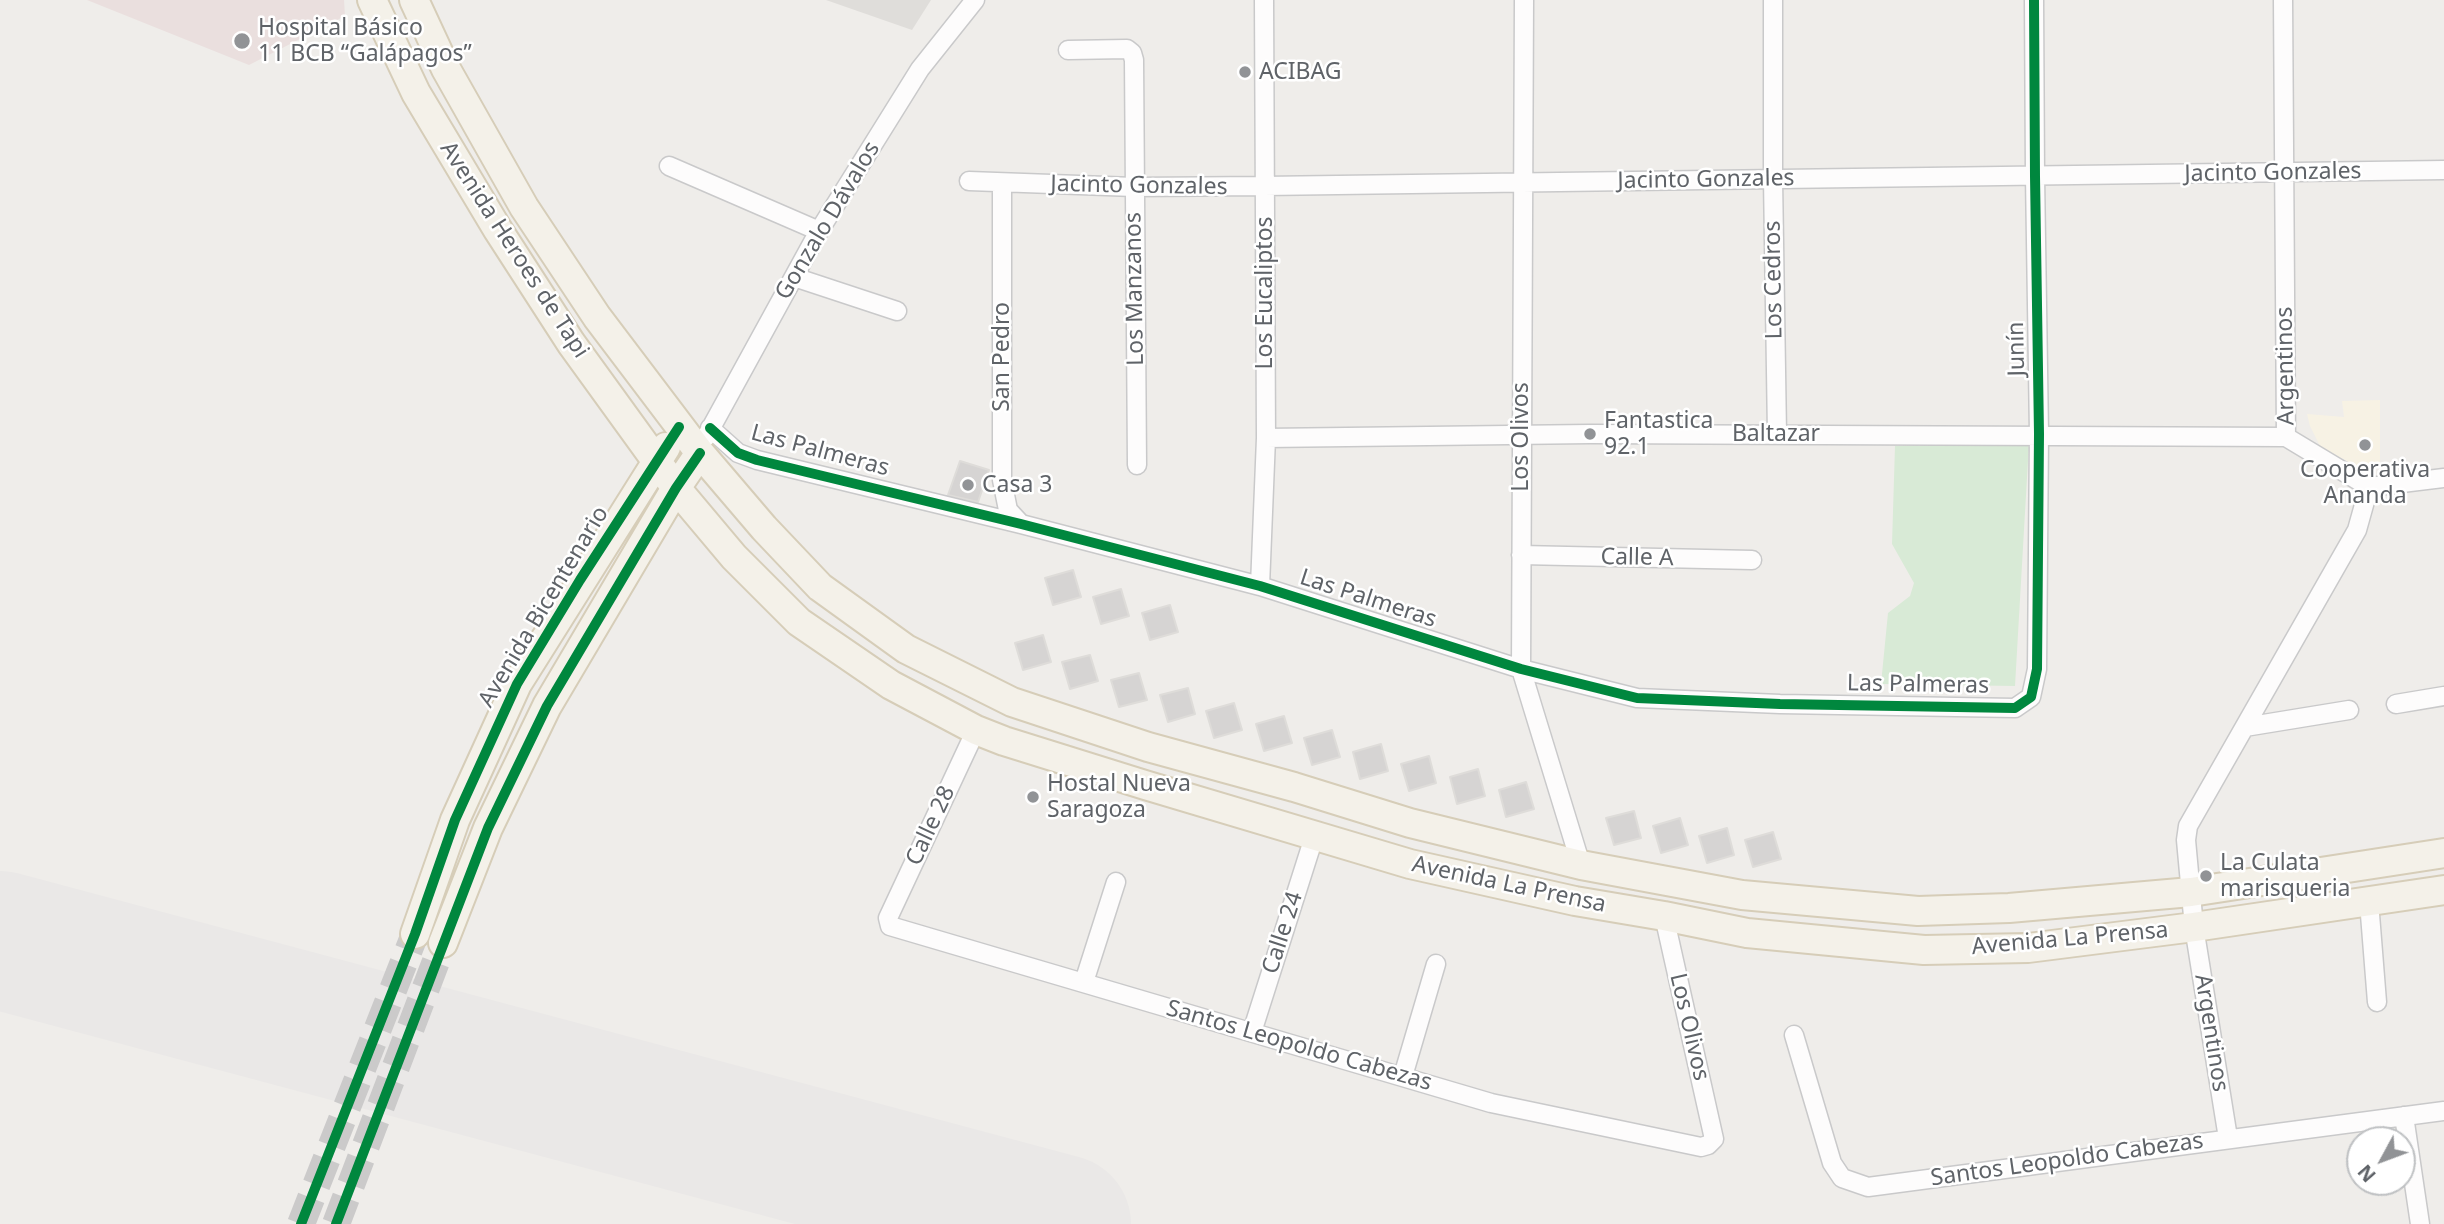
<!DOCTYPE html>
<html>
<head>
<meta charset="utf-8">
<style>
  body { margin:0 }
  #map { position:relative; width:2444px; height:1224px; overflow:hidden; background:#efedea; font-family:"Noto Sans",sans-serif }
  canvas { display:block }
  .north { position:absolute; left:2346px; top:1126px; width:70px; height:70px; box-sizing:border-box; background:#fff; border:2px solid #bfc1c3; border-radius:50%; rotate:229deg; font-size:19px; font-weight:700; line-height:28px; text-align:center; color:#5f6368 }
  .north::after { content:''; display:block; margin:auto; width:24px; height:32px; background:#919396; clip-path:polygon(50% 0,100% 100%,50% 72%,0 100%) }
</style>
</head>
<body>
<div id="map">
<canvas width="2444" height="1224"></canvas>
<div class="north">N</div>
</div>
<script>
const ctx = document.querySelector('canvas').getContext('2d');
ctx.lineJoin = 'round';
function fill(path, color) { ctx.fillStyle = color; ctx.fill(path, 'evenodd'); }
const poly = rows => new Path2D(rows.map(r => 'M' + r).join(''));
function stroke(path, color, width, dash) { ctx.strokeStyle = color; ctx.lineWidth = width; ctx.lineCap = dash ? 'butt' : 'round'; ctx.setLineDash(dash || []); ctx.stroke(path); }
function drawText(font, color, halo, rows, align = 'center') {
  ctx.font = font + ' "Noto Sans",sans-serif'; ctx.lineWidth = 5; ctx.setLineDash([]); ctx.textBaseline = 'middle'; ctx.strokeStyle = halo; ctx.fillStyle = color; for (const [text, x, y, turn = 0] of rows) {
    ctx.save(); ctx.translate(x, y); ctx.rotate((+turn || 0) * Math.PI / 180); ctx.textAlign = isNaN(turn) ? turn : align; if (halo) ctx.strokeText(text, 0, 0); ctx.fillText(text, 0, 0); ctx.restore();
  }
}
const commercial = poly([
  [2380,400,2380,465,2361,469,2320,446,2310,426,2307,414,2344,417,2342,401]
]);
const industrial = poly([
  [826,0,931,0,912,30]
]);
const medical = poly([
  [87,0,344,0,345,16,249,65]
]);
const green = poly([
  [2029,443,2015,686,1881,684,1888,613,1910,596,1914,583,1892,544,1895,446]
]);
const runway = poly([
  [0,940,1062,1224]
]);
const building = poly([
  [960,461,989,470,978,502,948,495,960,461],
  [1073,570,1081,597,1053,605,1045,578,1073,570],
  [1121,589,1129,616,1101,624,1093,597,1121,589],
  [1170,605,1178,632,1150,640,1142,613,1170,605],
  [1043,635,1051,662,1023,670,1015,643,1043,635],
  [1090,655,1098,681,1070,689,1062,662,1090,655],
  [1139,673,1147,700,1119,707,1111,680,1139,673],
  [1188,688,1195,714,1168,722,1160,695,1188,688],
  [1234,703,1242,730,1214,738,1206,711,1234,703],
  [1284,716,1292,743,1264,751,1256,724,1284,716],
  [1332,730,1340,757,1312,765,1304,738,1332,730],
  [1381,744,1388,771,1360,779,1353,752,1381,744],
  [1429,756,1436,783,1409,791,1401,764,1429,756],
  [1478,769,1485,796,1457,804,1450,777,1478,769],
  [1526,782,1534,809,1506,817,1499,790,1526,782],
  [1634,811,1641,838,1614,845,1606,818,1634,811],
  [1680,818,1688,845,1661,853,1653,826,1680,818],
  [1727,828,1734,855,1707,863,1699,836,1727,828],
  [1773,832,1781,859,1753,867,1745,840,1773,832]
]);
const primaryTunnel = poly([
  [301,1224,415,934],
  [336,1224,443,943]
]);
const minor = poly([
  [1524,0,1521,669,1581,865],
  [1773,0,1773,179,1777,434],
  [2283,0,2286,437],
  [1068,50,1127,49,1132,53,1134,60,1137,465],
  [669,166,819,231],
  [969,181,1134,187,1264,186,2444,170],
  [1002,184,1002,480,1008,510,1021,524],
  [794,277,897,311],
  [710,428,738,453,757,460,1021,524,1260,586,1521,669,1637,698,1780,704,2015,708,2031,697,2037,669,2039,434,2035,176,2034,0],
  [706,437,819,231,920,69,975,0],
  [2286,437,2369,487],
  [1266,438,1590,434,2286,437],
  [2369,487,2444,478],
  [1521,555,1752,560],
  [1260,586,1266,438,1264,0],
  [2396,704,2444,696],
  [2245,727,2349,710],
  [976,730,888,918,890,926,1491,1103,1701,1147,1708,1145,1714,1139,1664,916],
  [2369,902,2377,1002],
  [1084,982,1116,882],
  [1252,1032,1315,834],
  [1794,1035,1832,1163,1842,1178,1868,1187,2444,1111],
  [1403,1076,1436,964],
  [2404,1116,2420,1224],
  [2228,1138,2194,927,2186,840,2188,826,2357,530,2369,487]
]);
const primary = poly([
  [372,0,416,93,498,230,571,343,676,488,734,557,799,622,891,685,976,730,1004,741,1145,785,1410,864,1575,901,1664,916,1747,933,1924,950,2028,948,2194,927,2444,890],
  [414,0,446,69,524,207,597,317,700,453,764,528,820,587,906,649,1012,702,1148,747,1294,787,1410,823,1581,865,1742,895,1918,911,2009,908,2191,892,2444,853],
  [415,934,455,820,517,684,666,447],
  [443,943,488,828,547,706,676,488,700,453]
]);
const cycleway = poly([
  [710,428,738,453,757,460,1021,524,1260,586,1521,669,1637,698,1780,704,2015,708,2031,697,2037,669,2039,434,2035,176,2034,0],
  [301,1224,415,934,455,820,517,684,580,580,679,427],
  [336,1224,488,828,547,706,676,488,700,453]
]);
const markers = [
  [242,41,9,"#919396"],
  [1245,72,7,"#919396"],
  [1590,434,7,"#919396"],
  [2365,445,7,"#919396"],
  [968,485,7,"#919396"],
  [1033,797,7,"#919396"],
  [2206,876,7,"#919396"]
];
const poiNames = [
  ["Hospital Básico",258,28],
  ["11 BCB “Galápagos”",258,54],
  ["ACIBAG",1259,72],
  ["Fantastica",1604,421],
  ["92.1",1604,447],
  ["Cooperativa",2365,470,"center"],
  ["Ananda",2365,496,"center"],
  ["Casa 3",982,485],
  ["Hostal Nueva",1047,784],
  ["Saragoza",1047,810],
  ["La Culata",2220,863],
  ["marisqueria",2220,889]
];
const streetNames = [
  ["Jacinto Gonzales",2273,173,-1],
  ["Jacinto Gonzales",1706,180,-1],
  ["Jacinto Gonzales",1139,186,1],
  ["Gonzalo Dávalos",828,221,-59],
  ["Avenida Heroes de Tapi",514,250,57],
  ["Los Cedros",1774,280,-91],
  ["Los Manzanos",1135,289,-91],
  ["Los Eucaliptos",1265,293,-90],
  ["Junín",2017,349,-91],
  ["San Pedro",1002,357,-90],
  ["Argentinos",2286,366,-91],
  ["Baltazar",1776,434],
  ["Los Olivos",1521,437,-90],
  ["Las Palmeras",820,451,15],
  ["Calle A",1637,558,1],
  ["Las Palmeras",1368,599,18],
  ["Avenida Bicentenario",544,607,-59],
  ["Las Palmeras",1918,685,1],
  ["Calle 28",931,826,-65],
  ["Avenida La Prensa",1509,885,12],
  ["Calle 24",1283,933,-72],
  ["Avenida La Prensa",2070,939,-5],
  ["Los Olivos",1689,1027,77],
  ["Argentinos",2211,1033,81],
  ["Santos Leopoldo Cabezas",1299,1046,16],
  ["Santos Leopoldo Cabezas",2067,1160,-8]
];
fill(commercial, '#f7f2e4');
fill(industrial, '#dfddda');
fill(medical, '#eadfde');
fill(green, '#d8ead6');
stroke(runway, '#eae8e7', 138);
fill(building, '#d6d4d3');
stroke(building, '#dedcd9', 2);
stroke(primaryTunnel, '#cbcaca', 28, [28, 14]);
stroke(minor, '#c9c9ca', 21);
stroke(primary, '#d6cdb8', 32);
stroke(minor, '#fdfcfc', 18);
stroke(primary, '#f4f1e9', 28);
stroke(cycleway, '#00873e', 10);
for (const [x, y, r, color] of markers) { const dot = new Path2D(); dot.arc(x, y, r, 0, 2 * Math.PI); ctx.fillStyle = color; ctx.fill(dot); stroke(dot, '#fff', 2.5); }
drawText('23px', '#5f6368', '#fff', poiNames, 'left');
drawText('23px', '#5f6368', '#fff', streetNames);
</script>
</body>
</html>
